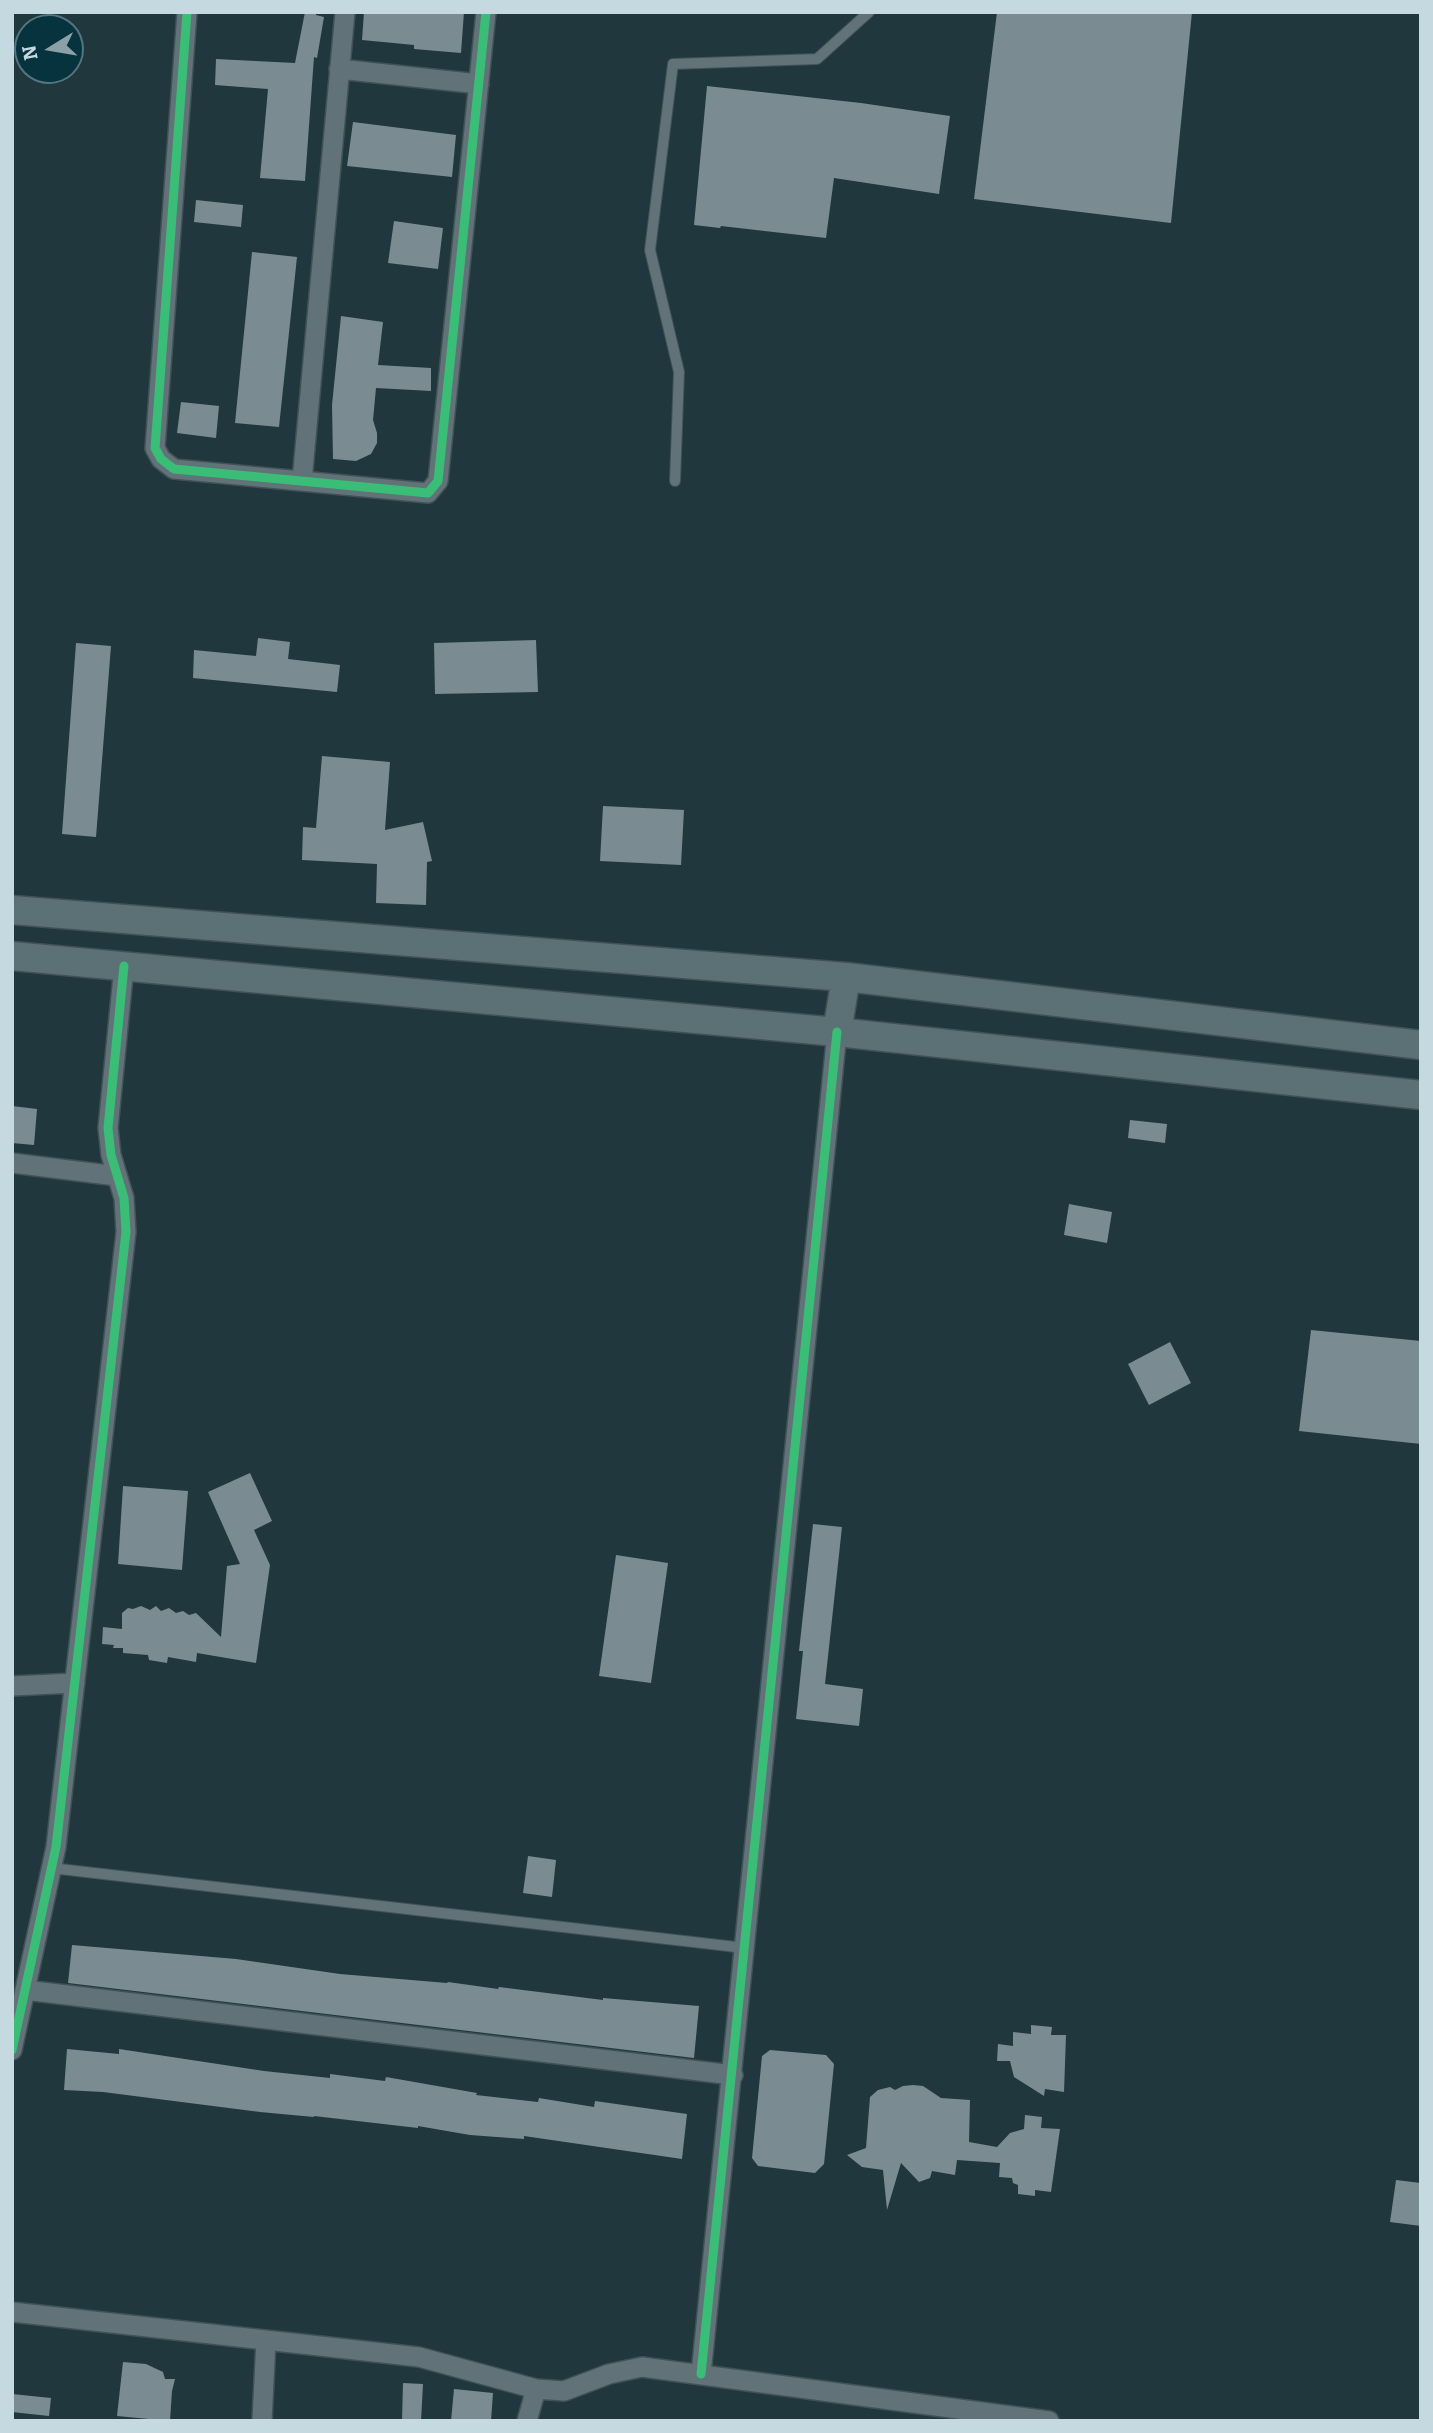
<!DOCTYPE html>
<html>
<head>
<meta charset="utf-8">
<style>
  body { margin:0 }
  #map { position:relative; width:1433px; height:2433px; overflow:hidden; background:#20373d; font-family:Bitter,serif }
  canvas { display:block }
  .frame { position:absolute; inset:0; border:14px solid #c4d9e0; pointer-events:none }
  .north { position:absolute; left:14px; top:14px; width:70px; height:70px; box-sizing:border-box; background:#07333f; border:2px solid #53757f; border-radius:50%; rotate:259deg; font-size:19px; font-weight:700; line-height:28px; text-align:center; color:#c4d9e0 }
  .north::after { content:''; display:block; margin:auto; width:24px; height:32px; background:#8ba0a7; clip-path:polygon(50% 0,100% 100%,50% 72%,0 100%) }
</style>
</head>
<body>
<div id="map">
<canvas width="1433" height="2433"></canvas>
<div class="frame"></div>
<div class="north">N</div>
</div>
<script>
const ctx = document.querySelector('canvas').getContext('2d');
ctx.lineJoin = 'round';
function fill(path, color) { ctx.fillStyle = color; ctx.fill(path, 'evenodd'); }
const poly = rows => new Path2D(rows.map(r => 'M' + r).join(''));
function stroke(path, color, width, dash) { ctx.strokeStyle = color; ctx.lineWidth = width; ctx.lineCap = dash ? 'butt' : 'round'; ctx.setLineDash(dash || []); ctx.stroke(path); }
const building = poly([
  [305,12,316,12,316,15,324,17,317,58,314,57,305,181,260,178,268,89,215,85,216,59,295,63],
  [364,12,464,12,461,53,414,49,414,45,362,40],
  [997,12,1192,12,1171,223,974,199],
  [707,86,861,103,950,116,939,194,834,178,826,238,721,226,720,228,694,225],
  [353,122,456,135,452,177,347,166],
  [196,200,243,205,241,227,194,222],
  [394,221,443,228,438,269,388,263],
  [252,252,297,257,279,427,235,423],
  [341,316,383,322,378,365,431,368,431,391,376,388,373,420,377,433,377,443,371,454,356,461,333,459,332,405],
  [181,402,219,406,216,438,177,433],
  [258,638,290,642,288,659,340,665,337,692,193,678,194,650,256,656],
  [536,640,538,692,435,694,434,643],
  [76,643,111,646,96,837,62,834],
  [322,756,390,762,385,830,423,822,432,861,427,862,426,905,376,903,377,864,302,860,303,827,316,828],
  [603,806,684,810,681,865,600,861],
  [12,1106,37,1109,34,1145,12,1143],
  [1130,1120,1167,1124,1165,1143,1128,1138],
  [1069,1204,1112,1212,1107,1243,1064,1235],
  [1311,1330,1421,1341,1421,1444,1299,1431],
  [1170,1342,1191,1383,1149,1405,1128,1364],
  [250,1473,272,1521,254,1530,270,1565,256,1663,197,1653,196,1662,168,1657,167,1663,149,1660,148,1655,123,1653,123,1648,113,1648,114,1645,102,1644,103,1627,122,1629,122,1613,128,1608,133,1609,141,1606,150,1610,156,1606,161,1611,169,1608,176,1613,183,1611,189,1615,196,1613,221,1637,227,1566,240,1564,208,1492],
  [123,1486,188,1491,182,1570,118,1564],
  [813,1524,842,1527,825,1684,863,1689,859,1726,796,1719,803,1651,799,1651],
  [616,1555,668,1563,651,1683,599,1676],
  [528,1856,556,1860,552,1897,523,1893],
  [72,1945,236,1959,340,1974,447,1983,448,1982,498,1989,499,1987,603,2000,603,1998,699,2006,694,2058,68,1983],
  [1031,2025,1052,2027,1051,2035,1066,2035,1064,2092,1045,2089,1044,2096,1014,2077,1010,2061,997,2061,998,2044,1013,2046,1013,2032,1031,2034],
  [67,2049,119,2054,119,2049,264,2071,330,2078,330,2074,385,2081,386,2077,477,2093,476,2095,538,2102,539,2098,594,2107,595,2101,687,2114,682,2159,524,2136,524,2139,470,2135,418,2126,418,2128,314,2116,314,2117,260,2112,103,2092,64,2090],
  [770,2050,826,2055,834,2064,824,2164,815,2173,758,2166,752,2158,762,2056],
  [913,2085,923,2086,941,2098,970,2100,969,2142,997,2147,1010,2133,1024,2129,1025,2115,1042,2117,1041,2128,1060,2129,1051,2192,1035,2190,1035,2196,1018,2194,1018,2185,1013,2183,1012,2178,999,2177,1000,2163,957,2160,955,2175,932,2171,930,2178,919,2182,901,2163,887,2210,883,2170,862,2167,847,2155,866,2148,870,2097,878,2090,890,2087,895,2090,903,2086],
  [1396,2180,1421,2183,1421,2226,1390,2222],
  [123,2362,146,2364,163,2372,165,2379,175,2379,172,2391,170,2421,117,2416],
  [403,2383,423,2384,421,2421,402,2421],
  [454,2389,493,2393,491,2421,451,2421],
  [12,2394,51,2398,49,2416,12,2412]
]);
const service = poly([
  [675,481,679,372,650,250,673,64,817,59,869,12],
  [51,1868,745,1948]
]);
const minor = poly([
  [187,12,155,448,161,459,174,469,428,493,438,481,486,12],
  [339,69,479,84],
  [302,481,345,12],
  [12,1163,117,1176],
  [12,1686,75,1683],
  [25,1990,733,2075],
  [12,2050,56,1847,126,1232,124,1198,111,1155,108,1128,124,966],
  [12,2312,419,2357,536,2389,564,2391,609,2374,642,2367,1049,2421],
  [701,2374,837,1032],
  [262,2421,266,2340],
  [527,2421,536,2389]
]);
const secondary = poly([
  [12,910,846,977,1421,1045],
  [12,956,837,1032,1421,1095],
  [837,1032,846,977]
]);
const cycleway = poly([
  [187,12,155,448,161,459,174,469,428,493,438,481,486,12],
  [12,2050,56,1847,126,1232,124,1198,111,1155,108,1128,124,966],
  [701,2374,837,1032]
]);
fill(building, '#7a8c92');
stroke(service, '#415257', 12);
stroke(minor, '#415257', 22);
stroke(secondary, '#415257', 31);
stroke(service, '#617378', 10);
stroke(minor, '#617378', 19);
stroke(secondary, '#5c7176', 28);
stroke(cycleway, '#3abd76', 9);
</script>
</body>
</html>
